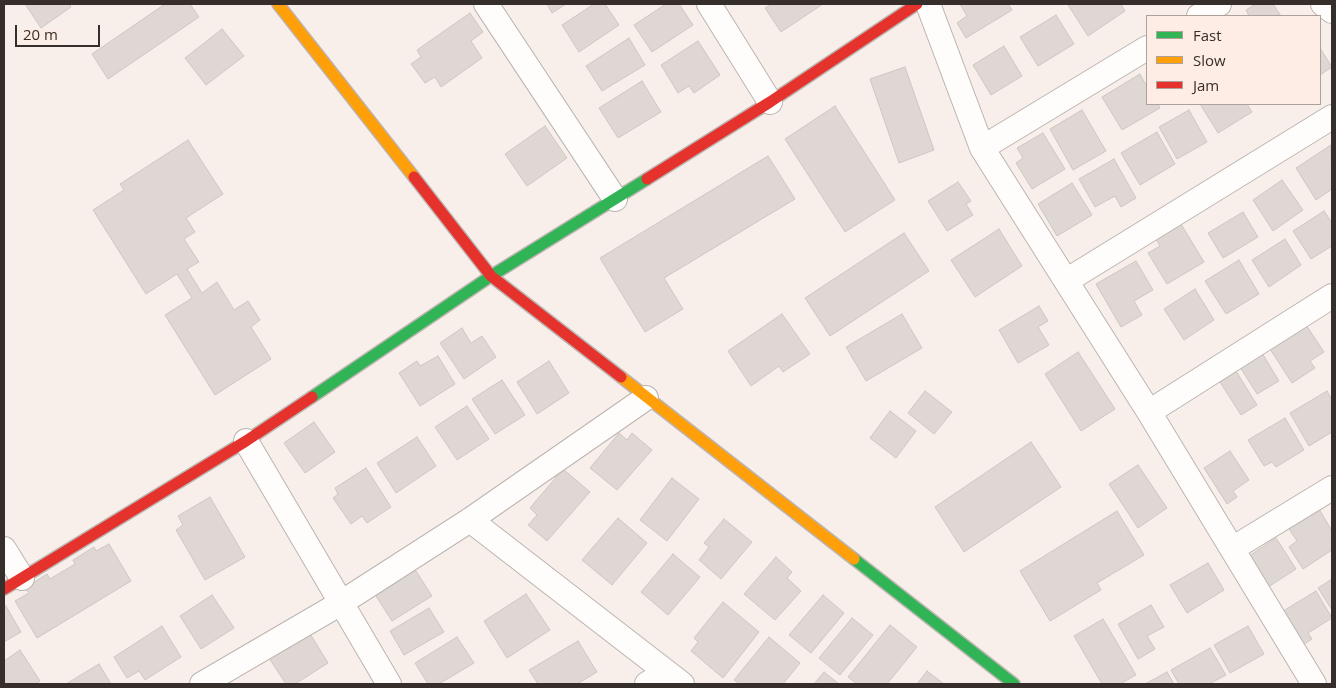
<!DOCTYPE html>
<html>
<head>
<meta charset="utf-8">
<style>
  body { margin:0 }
  #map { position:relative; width:1336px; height:688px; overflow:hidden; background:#f8efeb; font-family:"Open Sans",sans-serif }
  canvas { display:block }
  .frame { position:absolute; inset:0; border:5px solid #362e2a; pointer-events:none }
  .legend { position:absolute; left:1146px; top:15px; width:175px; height:90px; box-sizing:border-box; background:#feede5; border:1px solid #aea19a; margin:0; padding:6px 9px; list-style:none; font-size:15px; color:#362e2a }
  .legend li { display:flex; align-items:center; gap:10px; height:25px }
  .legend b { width:25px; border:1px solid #aea19a }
  .scale { position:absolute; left:15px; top:25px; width:85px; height:22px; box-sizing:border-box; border:2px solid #362e2a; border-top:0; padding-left:6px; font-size:15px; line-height:18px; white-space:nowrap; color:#362e2a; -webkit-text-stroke:4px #feede5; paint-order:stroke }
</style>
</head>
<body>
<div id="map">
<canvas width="1336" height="688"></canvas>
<div class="frame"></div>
<ul class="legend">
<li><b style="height:6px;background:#30b455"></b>Fast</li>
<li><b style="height:6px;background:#ff9f0a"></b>Slow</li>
<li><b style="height:6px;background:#e5322d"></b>Jam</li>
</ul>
<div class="scale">20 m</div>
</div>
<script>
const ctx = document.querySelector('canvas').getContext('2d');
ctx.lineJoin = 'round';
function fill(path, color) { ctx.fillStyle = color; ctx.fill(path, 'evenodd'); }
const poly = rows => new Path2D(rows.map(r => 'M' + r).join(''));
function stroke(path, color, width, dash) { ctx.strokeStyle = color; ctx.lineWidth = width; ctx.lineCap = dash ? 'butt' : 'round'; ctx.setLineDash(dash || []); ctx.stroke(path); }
const building = poly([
  [25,4,69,4,71,7,41,28,25,4],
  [165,4,190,4,199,17,108,79,92,54,165,4],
  [547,4,566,4,552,13,547,4],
  [594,4,605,4,619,25,579,52,562,25,594,4],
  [666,4,679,4,693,25,652,52,634,25,666,4],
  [771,4,823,4,781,32,765,8,771,4],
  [960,4,1008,4,1012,10,966,38,957,23,967,16,960,4],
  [1071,4,1121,4,1125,11,1088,36,1068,5,1071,4],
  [1256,4,1273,4,1281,16,1249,16,1246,10,1256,4],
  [470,13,483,32,471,41,482,58,441,87,435,77,425,83,411,64,421,57,417,50,470,13],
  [1056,15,1074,44,1038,66,1020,37,1056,15],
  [222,29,244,56,206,85,185,58,222,29],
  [629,38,645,65,602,91,586,66,629,38],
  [698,41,720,75,694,93,689,86,678,93,661,65,698,41],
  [1004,46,1022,76,991,95,973,65,1004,46],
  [1320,48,1332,67,1320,75,1320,48],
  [905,67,934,150,899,163,870,79,905,67],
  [1140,74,1147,87,1147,104,1158,104,1160,108,1122,130,1102,97,1140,74],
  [642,81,661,112,618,138,599,108,642,81],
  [1200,104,1247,104,1252,112,1218,133,1200,104],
  [835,106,895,200,845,232,785,139,835,106],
  [1082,110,1106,151,1073,170,1050,129,1082,110],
  [1189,110,1207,142,1177,159,1159,127,1189,110],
  [545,126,567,158,527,186,505,154,545,126],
  [1157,132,1175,164,1140,185,1121,153,1157,132],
  [1043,133,1065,169,1032,189,1016,163,1023,158,1017,148,1043,133],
  [188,140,223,194,186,218,195,232,184,239,199,262,187,269,202,293,217,282,234,310,248,301,260,320,251,327,271,359,215,395,165,315,192,298,177,274,146,294,93,210,124,190,120,184,188,140],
  [1331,145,1332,189,1316,200,1296,168,1331,145],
  [768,156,795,199,664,278,683,309,645,332,600,258,768,156],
  [1114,159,1136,198,1121,207,1115,196,1095,207,1079,179,1114,159],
  [1282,180,1303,210,1273,231,1253,200,1282,180],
  [958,182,971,201,966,204,973,215,947,231,928,201,958,182],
  [1072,183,1092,215,1057,236,1038,204,1072,183],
  [1324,211,1332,223,1332,246,1311,259,1293,231,1324,211],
  [1243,212,1258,237,1223,258,1208,233,1243,212],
  [1181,224,1204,262,1167,284,1148,253,1160,246,1156,239,1181,224],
  [999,229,1022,266,975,297,951,260,999,229],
  [904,233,929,271,830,336,805,298,904,233],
  [1285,239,1301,265,1269,287,1252,260,1285,239],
  [1239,260,1259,294,1226,314,1205,281,1239,260],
  [1136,261,1153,290,1134,301,1142,315,1121,327,1096,284,1136,261],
  [1195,289,1214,320,1184,340,1164,309,1195,289],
  [1039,306,1048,321,1038,327,1049,345,1018,363,999,330,1039,306],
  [782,314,810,354,783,372,779,366,751,386,728,351,782,314],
  [902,314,922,348,866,381,846,347,902,314],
  [1306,325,1324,352,1310,361,1315,368,1292,383,1270,349,1306,325],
  [462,328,471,343,482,336,496,357,464,379,440,343,462,328],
  [1078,352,1115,409,1081,431,1045,374,1078,352],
  [1262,353,1279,381,1257,394,1240,367,1262,353],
  [438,356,455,384,420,406,399,373,417,361,420,366,438,356],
  [549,361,569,393,537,414,517,382,549,361],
  [1236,371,1257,405,1241,415,1220,382,1236,371],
  [502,380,525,415,495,434,472,399,502,380],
  [925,391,952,412,934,434,908,413,925,391],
  [1327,391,1332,400,1332,432,1309,446,1290,413,1327,391],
  [467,406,489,439,457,460,435,427,467,406],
  [890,411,916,431,896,458,870,438,890,411],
  [1285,418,1304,450,1276,467,1272,462,1264,466,1248,440,1285,418],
  [314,422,335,452,305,473,284,443,314,422],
  [619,433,627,440,632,433,652,450,617,490,590,468,619,433],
  [417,437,436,466,396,493,377,463,417,437],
  [1031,442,1061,487,964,552,935,507,1031,442],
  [1230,451,1249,480,1233,491,1237,497,1227,504,1204,468,1230,451],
  [1138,465,1167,508,1138,528,1109,484,1138,465],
  [366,468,391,507,367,523,362,516,351,524,333,498,338,494,335,488,366,468],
  [563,469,590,492,547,541,528,525,537,515,530,508,563,469],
  [672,478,699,499,667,541,640,520,672,478],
  [210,497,245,557,205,580,176,530,183,525,178,516,210,497],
  [1319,509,1332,531,1332,550,1303,569,1289,547,1297,541,1289,529,1319,509],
  [1117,511,1144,555,1097,583,1101,590,1050,621,1020,571,1117,511],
  [618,518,647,543,612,585,582,560,618,518],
  [724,519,752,542,721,579,699,560,709,547,704,543,724,519],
  [1276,538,1296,569,1262,591,1243,560,1276,538],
  [109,544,131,581,37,638,15,601,29,593,25,588,47,574,50,579,75,564,73,560,94,547,96,551,109,544],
  [673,554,700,577,668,615,641,592,673,554],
  [776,557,792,572,787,578,801,591,775,620,744,594,776,557],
  [1208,563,1224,590,1187,613,1170,585,1208,563],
  [414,568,432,596,392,621,374,593,414,568],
  [1332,579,1332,610,1318,588,1332,579],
  [1316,591,1332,618,1308,633,1312,639,1296,649,1275,616,1316,591],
  [526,594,550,630,507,658,484,621,526,594],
  [212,595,234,628,201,649,180,616,212,595],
  [823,595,844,613,811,653,789,635,823,595],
  [723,602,759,632,723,678,691,651,698,642,694,638,723,602],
  [1151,605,1164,627,1147,636,1155,649,1138,659,1118,624,1151,605],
  [6,606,21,632,4,642,4,607,6,606],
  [429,608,444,632,404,655,390,631,429,608],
  [852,618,873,635,840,675,819,658,852,618],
  [1103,619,1136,675,1120,684,1102,684,1074,636,1103,619],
  [890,625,917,647,887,684,857,684,848,677,890,625],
  [162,626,181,657,145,680,139,671,127,678,114,657,162,626],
  [1248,626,1264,654,1230,673,1214,645,1248,626],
  [309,632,328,663,295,684,286,684,269,658,309,632],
  [457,637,474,663,439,684,428,684,415,663,457,637],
  [769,637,800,663,783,684,740,684,734,680,769,637],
  [578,641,597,672,577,684,538,684,529,670,578,641],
  [1210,648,1226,675,1209,684,1179,684,1171,670,1210,648],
  [20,650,40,681,35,684,4,684,4,661,20,650],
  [99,664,111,684,66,684,99,664],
  [927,671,944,684,917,684,927,671],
  [824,672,839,684,814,684,824,672],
  [1167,672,1174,684,1145,684,1167,672]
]);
const street = poly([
  [486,4,615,199],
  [709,4,770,102],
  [928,4,982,148,1149,412,1314,684],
  [1323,4,1332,11],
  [1199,16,1219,4],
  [982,148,1147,48],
  [1066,281,1332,117],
  [1149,412,1332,296],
  [246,441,389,684],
  [470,520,682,684],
  [4,549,22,578],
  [1232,549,1332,488],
  [202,684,341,603,470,520,646,398],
  [647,684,666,672]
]);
const fast = poly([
  [312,397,491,276,647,179],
  [854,559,1014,684]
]);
const slow = poly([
  [278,4,414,177],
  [621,377,854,559]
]);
const jam = poly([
  [414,177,491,276,621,377],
  [647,179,770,102,917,4],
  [4,589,246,441,312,397]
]);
fill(building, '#dfd7d3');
stroke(building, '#cec6c2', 1);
stroke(street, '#bcb4b0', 26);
stroke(fast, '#bcb4b0', 14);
stroke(slow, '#bcb4b0', 14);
stroke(jam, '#bcb4b0', 14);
stroke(street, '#fefdfc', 24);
stroke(fast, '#30b455', 11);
stroke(slow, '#ff9f0a', 11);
stroke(jam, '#e5322d', 11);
</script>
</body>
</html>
